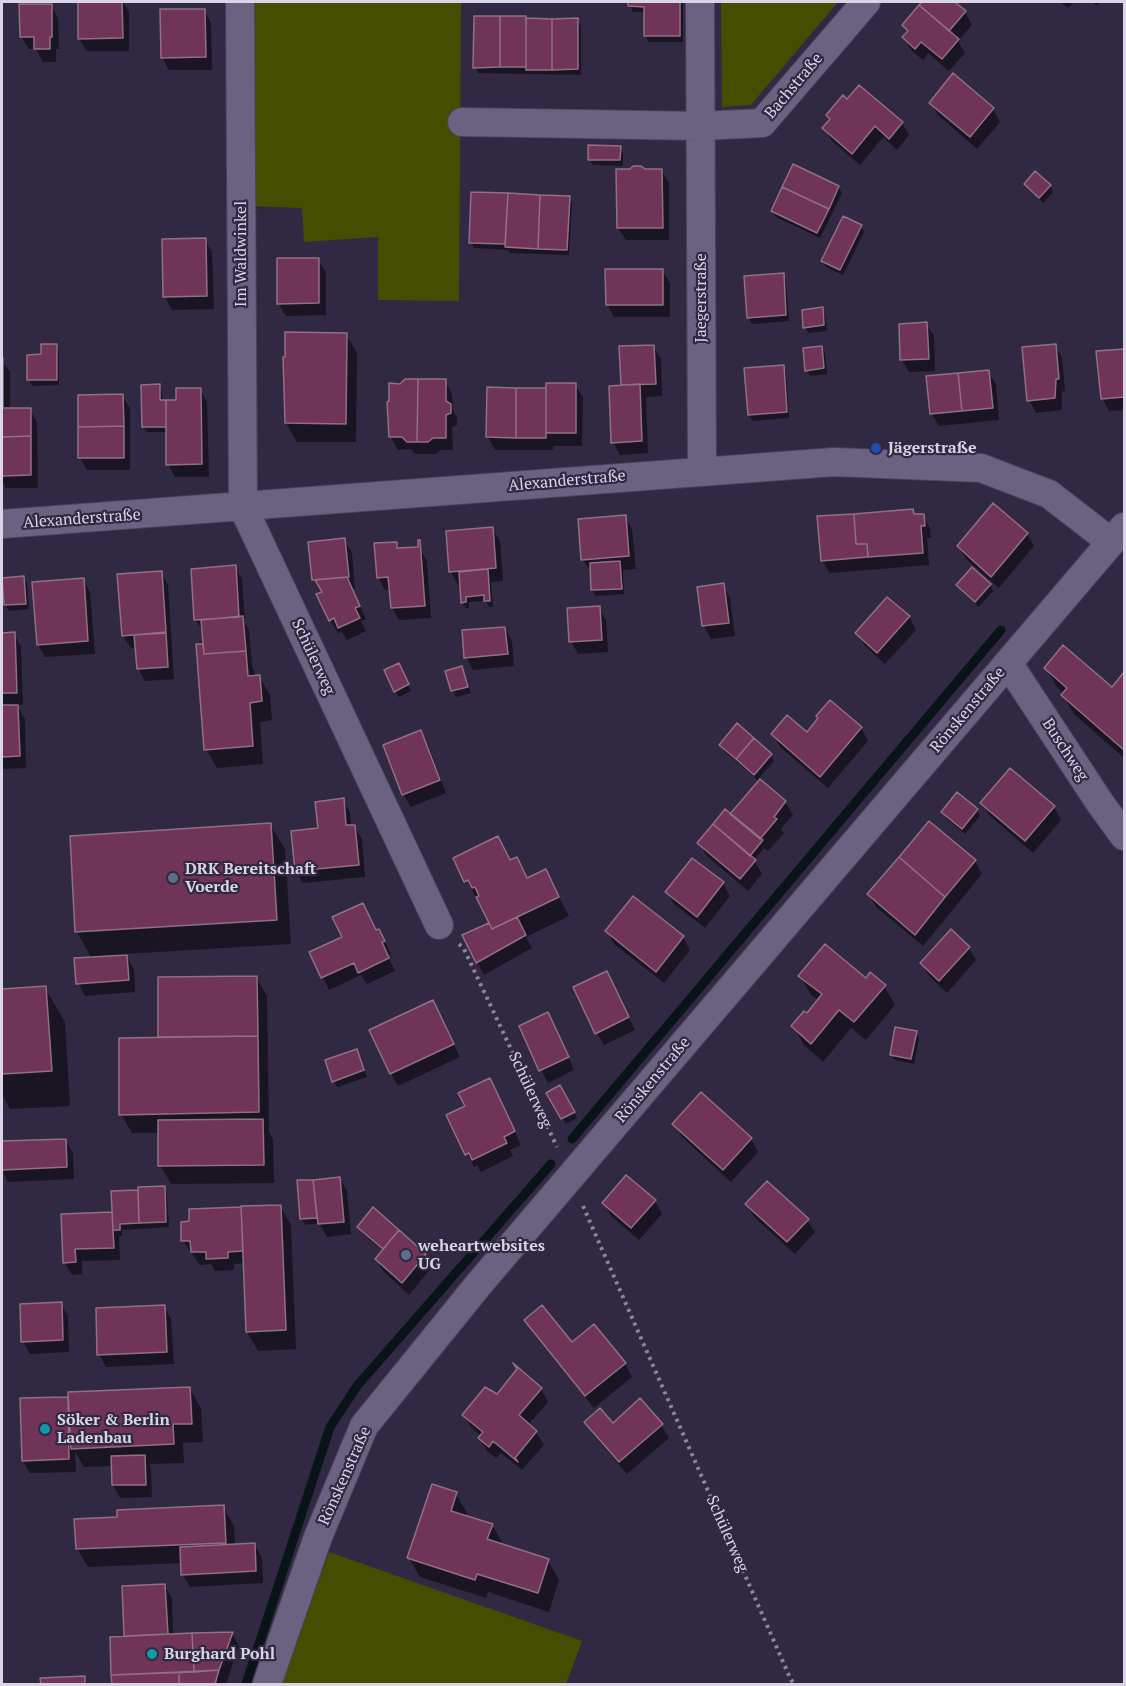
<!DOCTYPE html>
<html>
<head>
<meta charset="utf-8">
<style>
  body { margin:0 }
  #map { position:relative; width:1126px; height:1686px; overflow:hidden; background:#312843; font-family:"PT Serif",serif }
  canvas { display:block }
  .frame { position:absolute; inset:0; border:3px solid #dad5e6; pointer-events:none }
</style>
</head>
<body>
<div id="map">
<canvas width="1126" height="1686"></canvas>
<div class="frame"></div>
</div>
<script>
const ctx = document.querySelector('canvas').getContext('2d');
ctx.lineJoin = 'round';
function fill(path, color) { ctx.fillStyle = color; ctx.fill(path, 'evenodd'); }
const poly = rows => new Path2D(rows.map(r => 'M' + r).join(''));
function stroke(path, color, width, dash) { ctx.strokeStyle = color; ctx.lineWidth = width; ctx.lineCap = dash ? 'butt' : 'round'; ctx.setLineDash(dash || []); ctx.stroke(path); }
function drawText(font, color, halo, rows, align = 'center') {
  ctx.font = font + ' "PT Serif",serif'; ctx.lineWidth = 4.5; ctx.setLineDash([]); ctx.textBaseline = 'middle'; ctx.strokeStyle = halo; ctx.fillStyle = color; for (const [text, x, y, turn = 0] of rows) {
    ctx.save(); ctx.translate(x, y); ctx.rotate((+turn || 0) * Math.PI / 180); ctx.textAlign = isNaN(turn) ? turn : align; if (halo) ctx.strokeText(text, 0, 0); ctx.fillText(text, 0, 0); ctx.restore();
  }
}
const green = poly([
  [249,2,461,2,459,301,378,300,378,237,304,242,302,208,248,206],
  [721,2,838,2,751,105,722,107],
  [329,1552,582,1641,566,1684,282,1684]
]);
const shadow = poly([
  [79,2,123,2,129,12,129,51,87,51,79,39],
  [629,2,683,2,683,42,649,42,645,36,645,12,633,12],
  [924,2,952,2,965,12,972,25,958,41,965,53,949,71,928,53,923,60,911,50,904,37,908,33,903,25],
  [1060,2,1074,2,1068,8],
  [1092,2,1101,2,1097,6],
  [51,5,58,18,59,49,56,49,56,62,43,62,36,49,29,49,21,37],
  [204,10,211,23,212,70,169,70,162,57],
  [577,20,581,26,581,75,478,73,475,67],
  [847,101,902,123,909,135,897,150,883,137,860,165,832,141,824,128,830,120,827,115],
  [931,103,993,109,1000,122,977,149,938,115],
  [620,147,623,153,623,166,593,165,589,159],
  [644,171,662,171,669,183,669,240,626,240,618,228],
  [1026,184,1050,186,1053,192,1043,203],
  [838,187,842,193,820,238,776,217,772,211],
  [473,193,569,198,572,203,569,255,510,253,508,250,474,248,471,242],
  [861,226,864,232,843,275,826,267,822,261],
  [205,240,212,252,214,309,172,310,165,297],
  [318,260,326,272,326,315,286,316,278,303],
  [662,270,670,283,670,317,614,317,607,304],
  [783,274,786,280,789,321,752,324,749,318],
  [822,309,825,315,827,331,808,333,805,327],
  [926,324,934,336,935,371,909,372,902,360],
  [346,334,357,353,356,442,297,442,286,423,284,359],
  [1055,345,1062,358,1065,391,1062,392,1062,410,1036,413,1029,400],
  [56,346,59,351,59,385,32,386,29,380,42,356],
  [653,346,661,359,662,396,646,397,648,453,620,455,613,442,622,387,621,347],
  [821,347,825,353,827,374,810,376,807,370],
  [1124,350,1124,410,1109,411,1102,398,1098,353],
  [2,360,10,372,10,410,30,410,37,422,38,488,6,488,2,481],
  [783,366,786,372,789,418,753,421,749,415],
  [988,372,996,384,999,420,939,426,931,413],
  [445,381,452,394,453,410,457,418,457,425,452,427,453,450,440,450,436,454,415,454,411,449,398,450,391,437],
  [575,385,583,397,582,446,553,446,553,450,495,450,488,437,548,389],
  [159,386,162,392,163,401,177,401,200,389,207,402,209,477,175,477,168,464,168,432,147,432,143,427],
  [122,396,130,408,130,470,87,470,80,458],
  [912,511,915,516,923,515,930,528,931,538,927,538,929,565,830,573,822,561],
  [625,516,632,529,636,569,623,570,624,594,596,596,592,590,592,573,583,560,580,520],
  [492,528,500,541,503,581,491,582,493,607,489,607,486,601,469,602,469,608,466,608,462,603,461,584,458,585,451,572,447,532],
  [1027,534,1034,546,999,588,966,559,958,546],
  [344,540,352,553,355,589,352,589,366,619,361,621,366,631,347,640,341,631,338,633,330,620,322,594,313,579],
  [396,543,400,549,419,548,427,561,431,618,399,620,392,608,391,590,385,590,378,577],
  [235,567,242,579,245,623,249,630,252,665,256,677,259,676,270,695,272,720,260,722,263,764,217,768,206,749,197,646,205,645,203,632,196,620],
  [161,572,168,585,174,679,145,681,138,668,137,648,131,648,123,636],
  [23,577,27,583,29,609,9,611,5,605,3,579],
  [83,579,90,592,95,654,45,657,38,645],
  [723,585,730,598,735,636,711,639,704,626,699,588],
  [958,585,990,585,993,591,979,607,962,591],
  [599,608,606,620,608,652,578,654,571,641],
  [909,617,916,630,885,664,865,646,857,634],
  [505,628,512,641,514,666,473,670,466,657],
  [2,634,14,634,21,647,23,705,17,705,25,719,26,768,2,769],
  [462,667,471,693,456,697,447,672],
  [1046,668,1112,689,1124,674,1124,758,1074,714,1063,695,1064,694,1057,687],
  [401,670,411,691,399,697,395,691],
  [861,728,868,741,828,788,780,747,773,734,807,734],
  [421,732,428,744,446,793,411,807,403,794],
  [721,745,771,755,774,761,758,779,785,802,793,815,781,829,784,833,768,851,764,848,754,860,762,874,748,891,706,855,699,843,730,816,760,782,724,751],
  [958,794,977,810,980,816,965,834,946,818,943,812],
  [343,800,350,813,351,826,354,826,362,839,365,877,303,883,296,871,320,829],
  [982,803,1054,807,1061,820,1033,853,990,816],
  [270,824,285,849,291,944,125,954,134,969,135,992,85,996,78,983,92,959,77,932],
  [498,838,511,862,516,859,528,879,545,871,569,916,526,937,532,948,484,975,464,936,493,929,479,899,477,900,455,858],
  [975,861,982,874,923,946,876,907,869,895],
  [723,883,730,896,705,928,674,904,667,892],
  [379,930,391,954,388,956,395,971,367,984,361,975,329,990,311,953],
  [607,931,683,937,690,950,664,983,614,944],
  [969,948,976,960,947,993,929,976,922,964],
  [800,976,866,980,884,986,895,1005,866,1040,851,1028,823,1062,804,1045,793,1026,807,1015,819,1001,811,995],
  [256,977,267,996,269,1132,273,1139,274,1183,171,1184,160,1165,160,1133,132,1133,121,1114,159,1039,159,979],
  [613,985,635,1030,604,1045,597,1033],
  [45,988,65,1022,70,1106,10,1109,2,1094,2,990],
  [433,1002,460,1057,398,1086,391,1073],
  [555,1027,574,1070,548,1083,541,1070],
  [916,1032,919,1038,914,1064,895,1060,891,1054],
  [359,1056,367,1077,337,1087,334,1081],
  [559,1087,577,1118,566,1124,548,1093],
  [497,1092,521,1145,510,1150,513,1156,481,1172,477,1165,474,1167,448,1116],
  [674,1124,751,1139,758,1152,731,1182,682,1137],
  [65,1140,73,1153,74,1179,8,1182,2,1170,2,1143],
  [340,1179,347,1191,351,1234,327,1237,319,1223,305,1225,302,1219,298,1182],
  [164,1188,167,1194,169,1227,122,1230,122,1236,119,1236,120,1260,82,1261,82,1274,72,1275,64,1262,62,1215,114,1213,113,1192],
  [655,1201,662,1214,639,1240,611,1216,604,1203],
  [747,1204,807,1220,815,1232,795,1254,754,1217],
  [280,1206,291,1225,296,1349,258,1351,247,1332,245,1263,234,1264,234,1270,215,1271,211,1264,200,1265,183,1241,191,1223,240,1208,243,1213],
  [374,1210,425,1255,432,1267,409,1295,384,1272,376,1260,383,1251,362,1233,359,1227],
  [61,1304,68,1316,69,1352,30,1354,23,1341],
  [164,1307,171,1319,174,1364,106,1367,99,1354],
  [525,1321,572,1344,594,1326,625,1364,632,1377,594,1408,533,1333],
  [518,1370,541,1389,548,1402,528,1425,536,1432,544,1445,522,1470,501,1453,496,1458,487,1451,480,1438,481,1436,471,1427,464,1415,497,1396],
  [190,1389,201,1408,203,1442,183,1443,184,1463,149,1464,151,1469,152,1497,120,1498,113,1485,113,1466,84,1467,75,1452,76,1472,30,1473,23,1461,67,1398,70,1404],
  [586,1423,661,1425,669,1438,627,1474,594,1435],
  [456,1494,467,1513,466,1517,492,1525,503,1544,548,1561,559,1580,549,1612,488,1592,486,1598,420,1577,409,1558],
  [223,1507,234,1526,235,1545,254,1544,262,1557,263,1583,190,1587,183,1575,182,1563,88,1567,77,1548,118,1518],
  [165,1586,172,1598,173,1635,232,1633,239,1646,226,1684,113,1684,111,1638,126,1638,124,1587],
  [84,1678,88,1684,42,1684,42,1679]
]);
const stream = poly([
  [572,1139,1001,630],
  [246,1684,330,1427,357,1386,551,1164]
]);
const building = poly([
  [78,2,122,2,123,38,78,39,78,2],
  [628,2,680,2,680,36,644,36,644,7,628,6,628,2],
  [922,2,955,2,966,11,949,31,919,5,922,2],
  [19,4,52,4,52,37,50,37,50,49,34,49,34,37,20,37,19,4],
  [919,5,959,39,942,59,921,42,915,49,902,37,908,31,902,25,919,5],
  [160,9,205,9,206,57,161,58,160,9],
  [474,16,500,16,500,67,473,68,474,16],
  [500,16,526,16,526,67,500,67,500,16],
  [526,18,552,19,552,70,526,70,526,18],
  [578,18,578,69,552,70,552,19,578,18],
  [953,73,994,108,970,137,929,103,953,73],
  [859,85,903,122,889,139,875,126,852,154,822,128,830,119,826,115,843,95,847,99,859,85],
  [588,145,621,146,620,160,588,160,588,145],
  [793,164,839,186,829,209,782,187,793,164],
  [633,166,641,166,645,169,662,169,663,228,617,228,616,169,630,169,633,166],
  [1035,171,1051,185,1039,198,1024,184,1035,171],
  [782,187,829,209,817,233,771,211,782,187],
  [471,192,508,193,505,244,469,243,471,192],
  [508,193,540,195,538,249,505,247,508,193],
  [540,195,570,196,567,250,538,249,540,195],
  [843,216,862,225,840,270,821,261,843,216],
  [206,238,207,296,163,297,162,239,206,238],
  [277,258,319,258,319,303,277,304,277,258],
  [605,269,663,269,663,305,606,305,605,269],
  [784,273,786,315,747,318,744,276,784,273],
  [823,307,824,325,803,328,802,310,823,307],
  [927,322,929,359,900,360,899,324,927,322],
  [285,332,347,333,346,424,285,423,283,357,285,357,285,332],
  [41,344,57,344,57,380,27,380,27,355,41,354,41,344],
  [1056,344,1059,379,1056,379,1055,398,1027,401,1022,347,1056,344],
  [654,345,656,384,621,385,619,346,654,345],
  [822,346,824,368,805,371,803,348,822,346],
  [1124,349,1124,397,1101,399,1096,351,1124,349],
  [2,358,3,358,3,408,31,408,31,436,2,437,2,358],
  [784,365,787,412,748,415,744,368,784,365],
  [989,370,993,408,962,411,958,373,989,370],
  [958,373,962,411,930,414,926,376,958,373],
  [405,379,418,379,417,442,407,442,402,437,389,437,387,402,389,401,389,383,400,384,405,379],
  [418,379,446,379,446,401,451,404,451,413,446,415,446,438,433,438,428,442,417,442,418,379],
  [546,383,576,383,576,433,546,433,546,383],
  [160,384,160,400,166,400,166,427,142,427,141,385,160,384],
  [640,384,642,441,611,443,609,386,640,384],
  [487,387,516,388,516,438,486,437,487,387],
  [176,388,201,388,202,464,166,465,166,400,176,400,176,388],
  [516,388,546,388,546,438,516,438,516,388],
  [123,394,124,426,78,427,78,395,123,394],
  [124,426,124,458,78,458,78,427,124,426],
  [31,436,31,475,2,476,2,437,31,436],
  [993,503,1028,533,991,577,957,546,993,503],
  [913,509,914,514,924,514,925,526,921,526,923,553,868,557,867,544,856,544,854,514,913,509],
  [854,514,856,544,867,544,868,557,821,561,817,516,854,514],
  [626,515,629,556,581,560,578,519,626,515],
  [493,527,496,568,449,572,446,531,493,527],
  [345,538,349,577,312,580,308,542,345,538],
  [418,540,420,540,425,606,391,608,388,577,377,578,374,543,397,542,397,548,418,547,418,540],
  [620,561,622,589,591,590,590,563,620,561],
  [236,565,239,617,194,620,191,569,236,565],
  [972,567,991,584,975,602,956,585,972,567],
  [488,569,490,601,484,601,484,595,466,597,466,602,461,603,459,572,488,569],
  [162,571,166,632,122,636,117,574,162,571],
  [24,576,26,604,4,605,2,578,24,576],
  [347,577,360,606,355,608,360,618,338,628,334,618,329,621,316,594,322,592,315,580,347,577],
  [84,578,88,641,37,645,32,582,84,578],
  [724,583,729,623,702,626,697,587,724,583],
  [887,597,910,616,877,653,855,633,887,597],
  [600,606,602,640,569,642,567,608,600,606],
  [243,616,246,651,204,654,201,620,243,616],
  [505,627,508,654,464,658,462,630,505,627],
  [15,632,17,693,2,693,2,633,15,632],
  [166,633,168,667,137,669,134,635,166,633],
  [196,644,203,644,204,654,246,651,248,676,260,675,262,701,250,703,253,746,204,750,196,644],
  [1063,645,1112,687,1124,672,1124,750,1061,695,1067,688,1044,668,1063,645],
  [399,663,409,684,394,692,384,670,399,663],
  [462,666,468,687,451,691,445,671,462,666],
  [830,700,862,727,820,777,771,734,787,715,807,732,818,718,816,716,830,700],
  [2,705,18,705,20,756,2,757,2,705],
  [737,723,754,738,736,759,719,745,737,723],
  [421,730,440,780,402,795,383,745,421,730],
  [754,738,772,754,754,775,736,759,754,738],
  [1010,768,1055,806,1025,841,980,803,1010,768],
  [760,779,786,801,774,817,777,819,760,839,730,814,760,779],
  [957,792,978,809,962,829,941,812,957,792],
  [344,798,346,825,355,825,359,865,295,871,291,831,318,828,315,802,344,798],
  [725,809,763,840,750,856,713,824,725,809],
  [929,821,976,860,945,897,899,857,929,821],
  [271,823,277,920,75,932,70,836,271,823],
  [713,824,756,860,740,879,697,843,713,824],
  [498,836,510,860,517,857,527,878,546,869,559,897,492,929,476,897,479,896,475,887,472,888,468,880,464,882,453,858,498,836],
  [899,857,945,897,915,935,867,894,899,857],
  [692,858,724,882,697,917,665,892,692,858],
  [633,896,684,936,656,972,605,931,633,896],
  [363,903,376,930,379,929,385,941,382,942,389,958,358,973,354,963,321,978,309,952,342,937,332,917,363,903],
  [517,917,526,935,476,963,462,935,489,923,492,929,517,917],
  [951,929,970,947,939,981,920,963,951,929],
  [825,944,866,978,870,972,886,985,854,1022,839,1010,811,1044,791,1026,804,1011,807,1013,822,994,798,976,825,944],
  [127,955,129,980,76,984,74,958,127,955],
  [607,971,629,1017,595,1034,573,987,607,971],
  [257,976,258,1036,158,1037,158,977,257,976],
  [46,986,52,1071,2,1074,2,989,46,986],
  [433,1000,454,1044,390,1074,369,1030,433,1000],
  [548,1012,569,1057,539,1071,519,1026,548,1012],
  [895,1027,917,1031,911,1059,890,1055,895,1027],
  [258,1036,259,1112,119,1115,119,1038,258,1036],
  [357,1049,364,1070,332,1082,325,1060,357,1049],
  [490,1078,515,1131,504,1137,507,1143,472,1160,469,1153,465,1155,446,1115,465,1106,458,1093,490,1078],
  [560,1085,575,1112,561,1119,546,1093,560,1085],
  [701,1092,752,1138,723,1170,672,1124,701,1092],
  [263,1119,264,1165,158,1166,158,1120,263,1119],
  [66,1139,67,1167,2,1170,2,1141,66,1139],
  [626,1175,656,1200,631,1228,602,1203,626,1175],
  [340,1177,344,1222,318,1224,313,1180,340,1177],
  [297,1180,313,1180,317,1218,300,1219,297,1180],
  [767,1181,809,1219,787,1242,745,1204,767,1181],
  [165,1186,166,1222,139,1223,138,1187,165,1186],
  [138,1190,139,1223,120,1224,120,1230,113,1230,111,1191,138,1190],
  [281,1205,286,1330,246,1332,241,1206,281,1205],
  [241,1207,243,1251,228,1252,228,1258,206,1259,206,1252,191,1252,190,1241,181,1241,181,1222,189,1221,189,1209,241,1207],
  [373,1207,399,1230,383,1249,357,1227,373,1207],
  [112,1212,114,1248,75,1249,76,1262,63,1263,61,1214,112,1212],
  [399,1230,426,1254,402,1283,375,1259,399,1230],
  [62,1302,63,1340,21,1342,20,1304,62,1302],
  [165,1305,167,1352,97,1355,96,1308,165,1305],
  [542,1305,572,1342,594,1324,626,1363,585,1396,524,1320,542,1305],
  [513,1363,542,1388,519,1415,537,1431,515,1458,518,1462,493,1441,489,1447,478,1438,483,1432,462,1415,485,1387,497,1394,517,1369,513,1363],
  [190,1387,192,1424,173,1424,174,1444,71,1449,68,1392,190,1387],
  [68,1397,69,1459,22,1461,20,1398,68,1397],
  [640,1398,663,1424,619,1462,584,1422,600,1408,613,1423,640,1398],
  [145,1455,146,1485,112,1485,111,1456,145,1455],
  [432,1484,457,1492,451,1511,493,1524,487,1539,549,1559,538,1593,477,1574,475,1580,407,1558,432,1484],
  [224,1505,226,1543,76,1549,74,1519,117,1517,117,1510,224,1505],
  [255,1543,256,1571,181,1575,180,1547,255,1543],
  [165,1584,168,1634,124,1636,122,1586,165,1584],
  [233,1632,219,1670,194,1672,192,1633,233,1632],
  [192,1633,194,1672,111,1675,110,1637,192,1633],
  [219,1670,215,1684,179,1684,179,1672,219,1670],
  [179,1672,179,1684,112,1684,111,1675,179,1672],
  [85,1676,85,1684,41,1684,40,1678,85,1676]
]);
const path = poly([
  [459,944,464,949,557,1147],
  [583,1206,791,1680,795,1684]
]);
const minor = poly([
  [240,2,243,507,439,925],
  [700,2,702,470],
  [462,122,701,126,762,123,866,2],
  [2,524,834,462,981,468,1049,494,1111,542],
  [1008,663,1100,803,1124,836],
  [267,1684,318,1537,364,1426,479,1284,1124,527]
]);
const markers = [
  [876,448,6,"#1a4fb4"],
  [173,878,6,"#5c6f8a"],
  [406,1255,6,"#5c6f8a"],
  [45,1429,6,"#0f9aa8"],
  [152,1654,6,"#0f9aa8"]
];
const streetNames = [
  ["Bachstraße",794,86,-50],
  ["Im Waldwinkel",241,254,-90],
  ["Jaegerstraße",701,298,-90],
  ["Alexanderstraße",567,481,-5],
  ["Alexanderstraße",82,519,-4],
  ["Schülerweg",313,657,65],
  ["Rönskenstraße",968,710,-50],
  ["Buschweg",1065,750,57],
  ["Rönskenstraße",653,1080,-50],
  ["Schülerweg",530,1090,65],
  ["Rönskenstraße",345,1476,-66],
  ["Schülerweg",727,1534,66]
];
const poiNames = [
  ["Jägerstraße",888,448],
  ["DRK Bereitschaft",185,869],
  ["Voerde",185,887],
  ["weheartwebsites",418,1246],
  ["UG",418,1264],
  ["Söker & Berlin",57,1420],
  ["Ladenbau",57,1438],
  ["Burghard Pohl",164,1654]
];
fill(green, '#454e00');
fill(shadow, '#0007');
stroke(stream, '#081417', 9);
fill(building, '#6f3458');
stroke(building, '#917082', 1.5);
stroke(minor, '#4b435a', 30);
stroke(path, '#8c859b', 4, [3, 4.5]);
stroke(minor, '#6b6180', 28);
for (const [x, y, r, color] of markers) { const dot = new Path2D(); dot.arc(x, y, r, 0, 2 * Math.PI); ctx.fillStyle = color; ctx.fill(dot); stroke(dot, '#312843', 2); }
drawText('16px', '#dad5e6', '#312843', streetNames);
drawText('bold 16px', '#dad5e6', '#312843', poiNames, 'left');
</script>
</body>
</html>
